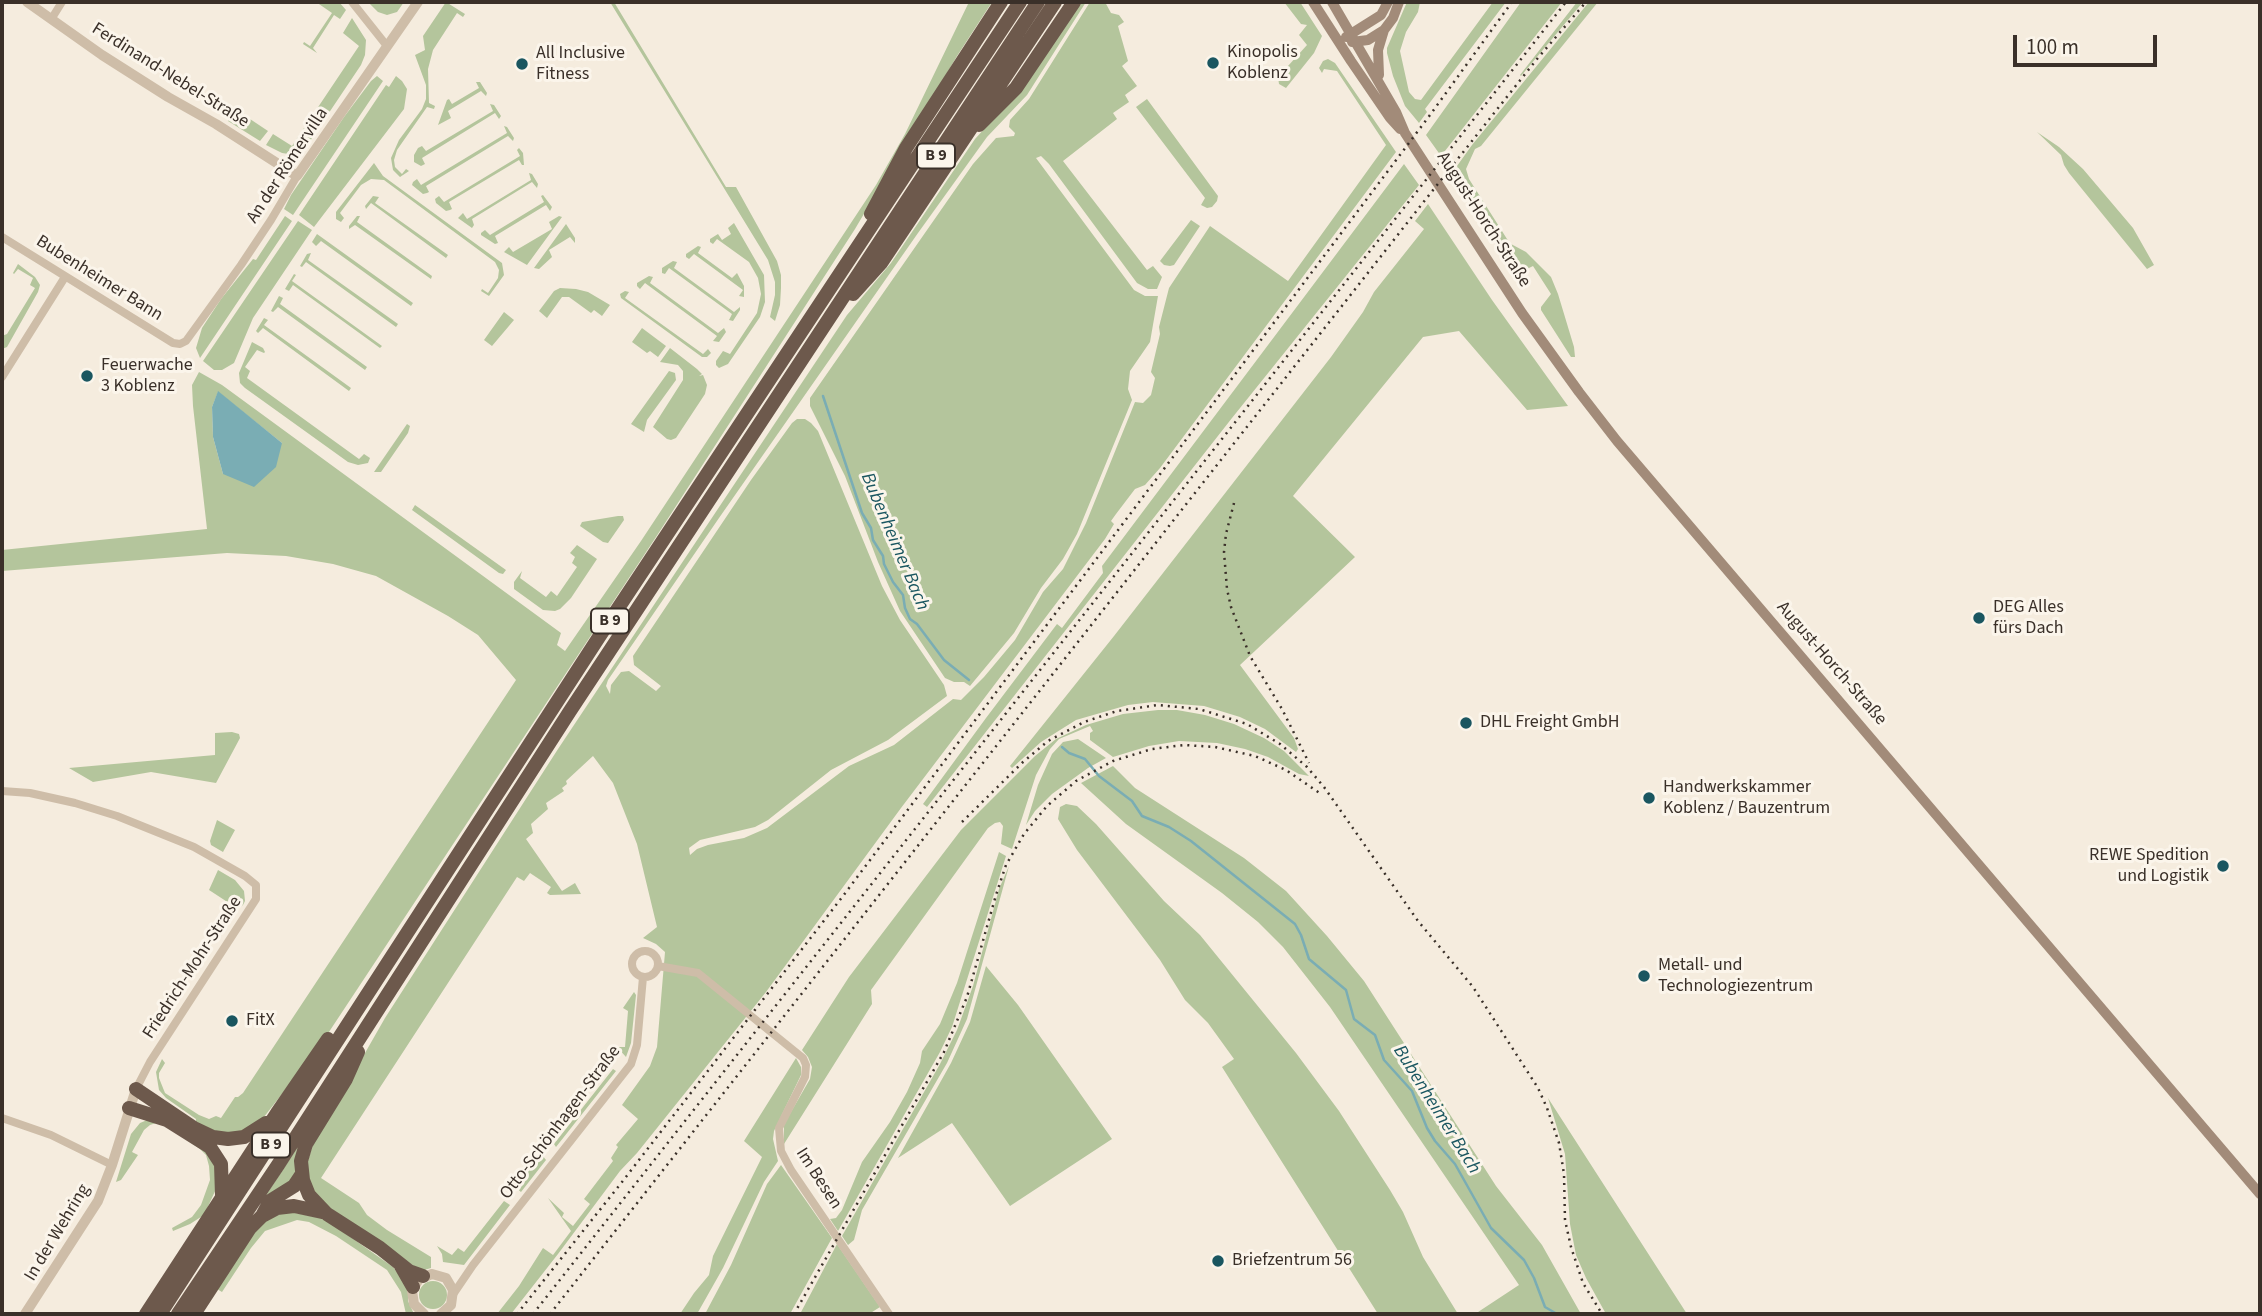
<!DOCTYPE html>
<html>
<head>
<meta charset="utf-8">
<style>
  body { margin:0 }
  #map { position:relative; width:2262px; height:1316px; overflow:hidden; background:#f5ecde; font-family:"Source Sans 3",sans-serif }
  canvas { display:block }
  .frame { position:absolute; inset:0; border:4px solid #3a3029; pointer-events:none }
  .scale { position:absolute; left:2013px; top:35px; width:144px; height:32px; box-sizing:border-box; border:4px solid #3a3029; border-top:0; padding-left:9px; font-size:21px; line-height:24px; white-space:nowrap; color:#3a3029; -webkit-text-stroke:5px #fbf5eb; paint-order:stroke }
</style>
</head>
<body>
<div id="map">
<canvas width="2262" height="1316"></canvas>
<div class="frame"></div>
<div class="scale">100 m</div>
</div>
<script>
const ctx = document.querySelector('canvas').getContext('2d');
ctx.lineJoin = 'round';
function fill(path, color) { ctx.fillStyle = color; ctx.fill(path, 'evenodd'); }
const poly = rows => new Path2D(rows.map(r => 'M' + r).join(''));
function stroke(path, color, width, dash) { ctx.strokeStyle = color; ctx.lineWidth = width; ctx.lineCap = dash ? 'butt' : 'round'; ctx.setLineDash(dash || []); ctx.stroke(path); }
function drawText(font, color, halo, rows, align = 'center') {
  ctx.font = font + ' "Source Sans 3",sans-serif'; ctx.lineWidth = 6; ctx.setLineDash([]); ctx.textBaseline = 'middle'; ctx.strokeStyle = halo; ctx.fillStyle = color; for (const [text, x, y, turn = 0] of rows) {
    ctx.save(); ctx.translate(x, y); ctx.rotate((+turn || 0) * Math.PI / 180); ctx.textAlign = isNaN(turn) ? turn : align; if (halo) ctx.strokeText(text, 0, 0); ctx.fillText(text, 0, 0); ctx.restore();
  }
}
const green = poly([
  [316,2,339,2,346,10,340,19,334,15,313,48,317,53,303,44,304,42,310,46,332,13],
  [368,2,404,2,397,12,387,15,378,12],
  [446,2,465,14,463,17,457,13,433,50,428,69,429,103,435,106,434,109,427,107,397,150,394,160,395,167,402,174,406,169,409,171,400,177,393,170,391,158,399,140,422,109,426,99,426,85,415,55,425,50,423,36],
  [610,2,614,2,726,187,736,187,777,261,781,275,781,288,780,305,775,321,770,317,775,295,775,282,768,260],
  [969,2,992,2,957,56,855,229,656,537,321,1044,260,1122,238,1133,219,1133,196,1122,196,1119,166,1098,159,1090,156,1072,162,1059,165,1063,159,1073,159,1078,165,1093,199,1115,209,1119,216,1116,221,1118,235,1097,238,1097,243,1093,516,680,478,635,448,616,376,576,333,564,286,556,227,553,2,571,2,550,207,529,193,406,192,385,199,372,222,385,561,633,557,645,565,651,641,541,876,185,905,134],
  [218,392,282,443,223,474,213,437,212,407],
  [1080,2,1086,2,1027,95,987,137,918,233,719,518,608,680,606,686,610,694,611,685,621,672,629,671,656,691,661,686,634,665,633,656,751,480,792,423,797,419,805,419,811,423,818,431,882,586,900,620,944,685,947,696,888,740,831,770,768,820,755,827,700,840,689,848,690,855,697,849,708,845,744,838,767,828,849,766,894,745,953,699,961,700,984,677,1015,640,1043,592,1063,569,1086,523,1135,402,1143,403,1151,395,1155,378,1151,372,1160,334,1159,327,1169,288,1210,226,1288,281,1386,145,1337,71,1324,69,1322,73,1319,68,1323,61,1328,59,1335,63,1396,152,1160,468,1145,485,1135,489,1116,514,1111,521,1114,524,1105,539,901,808,766,992,637,1153,620,1171,558,1254,511,1314,497,1314,519,1286,543,1248,553,1255,571,1231,548,1198,564,1213,562,1217,573,1226,590,1204,584,1199,613,1161,611,1158,618,1147,616,1145,638,1119,622,1105,650,1066,657,1047,665,952,656,944,643,938,657,927,637,844,613,783,593,756,566,781,567,784,562,788,564,791,546,803,548,809,531,824,533,833,526,839,562,891,575,883,581,894,550,895,547,893,551,887,530,873,524,881,517,877,321,1178,359,1203,367,1215,387,1230,431,1257,431,1268,421,1271,324,1204,310,1185,307,1164,313,1144,385,1018,558,749,829,342,847,315,891,263,975,139,997,115],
  [1090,2,1105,2,1111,13,1119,15,1124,22,1118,26,1128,61,1122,66,1137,86,1125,95,1129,102,1113,113,1117,119,1063,161,1147,270,1153,266,1162,277,1157,289,1148,289,1137,283,1049,164,1041,156,1036,158,1134,290,1145,296,1158,296,1150,342,1130,371,1128,389,1132,400,1077,534,1063,559,1041,588,1014,633,970,686,964,682,954,682,945,678,900,611,878,562,845,476,810,406,810,398,973,164,996,138,1014,136,1015,133,1009,127,1010,120,1029,99],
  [1284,2,1300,2,1322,36,1314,53,1286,88,1279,84,1278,77,1307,45,1299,35,1307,25,1301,24],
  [1407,2,1420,2,1418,12,1406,32,1400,51,1409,92,1415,99,1421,100,1493,2,1506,2,1425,109,1427,112,1419,123,1405,106,1393,76,1387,53,1387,48],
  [1521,2,1562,2,1441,156,1426,135],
  [1577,2,1583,2,1521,76,1520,75],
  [1589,2,1598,2,1481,146,1475,149,1466,169,1469,179,1507,239,1511,244,1526,252,1551,277,1558,294,1574,347,1575,357,1571,357,1541,310,1541,307,1551,294,1533,266,1517,274,1452,173,1472,145],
  [352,18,366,40,365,55,361,65,308,144,295,155,282,153,266,145,273,134,292,146,359,46,343,33],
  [377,76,383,81,293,215,284,209,291,195,344,117,371,81],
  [396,76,402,81,407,89,404,109,314,227,299,215,386,85,389,87],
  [476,82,480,82,487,93,486,96,481,91,448,111,451,118,438,125,447,100,449,99,452,104,479,88],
  [1147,99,1218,196,1217,201,1212,207,1207,208,1201,205,1205,198,1136,107],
  [490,104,494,105,501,116,499,119,495,113,422,158,425,164,421,166,414,162,414,155,418,148,422,146,426,151,493,111],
  [235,109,268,131,260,141,228,121],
  [504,126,507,127,514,138,513,141,508,136,426,186,429,192,427,193,423,194,412,185,413,182,417,179,421,185,507,133],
  [2037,132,2059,147,2083,169,2133,228,2154,265,2147,269,2069,173,2064,165,2061,155],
  [519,148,523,153,524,165,522,165,519,160,449,202,452,209,450,210,446,211,436,203,435,199,439,196,444,202,520,156,517,150],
  [374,163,383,176,502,263,504,275,489,296,481,291,482,289,488,293,498,278,499,270,495,262,384,180,371,179,361,185,340,213,344,218,341,222,336,219,336,212],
  [1404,164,1419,185,1232,418,927,807,923,804,986,718,1057,624,1062,628,1103,573,1102,566],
  [529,173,532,174,538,184,537,188,532,182,472,219,474,225,472,228,458,218,463,213,467,219,531,180],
  [543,195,552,207,550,211,546,205,495,236,498,243,495,244,481,235,481,233,485,230,490,235,544,202,541,196],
  [373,196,379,197,375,203,448,255,446,258,371,203,366,209,365,206],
  [1428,204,1492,300,1568,406,1527,410,1459,331,1423,337,1293,496,1355,557,1240,665,1294,738,1298,749,1296,752,1265,729,1240,717,1204,706,1153,702,1128,705,1076,720,1041,742,1012,768,1010,766,1114,636,1331,357,1363,312,1374,292,1424,229,1415,221],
  [285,216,292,221,200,358,196,348,202,328,221,299,253,259,256,260],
  [357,216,360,216,357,222,432,276,431,279,355,225,349,229,349,226],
  [559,216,562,217,527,265,504,252,509,247,513,252,552,229,549,222],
  [1191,220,1200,226,1174,265,1170,266,1164,265,1160,261],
  [298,221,312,230,253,318,234,363,222,370,214,370,203,361],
  [734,223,764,275,765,302,760,317,728,364,719,368,716,365,716,361,723,351,730,354,757,313,761,294,758,278,749,262,717,239,713,244,710,242,710,239,718,234,722,240,731,234,728,228],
  [566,224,575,238,575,243,570,237,549,250,552,257,539,269,534,268],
  [317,234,413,303,411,306,321,241,316,246,312,242],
  [698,246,701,247,698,253,732,278,737,273,744,286,744,297,739,296,743,290,694,254,689,259,686,257,686,254],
  [311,253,308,260,398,324,396,327,306,262,302,267,300,266,307,254],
  [673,261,677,262,674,268,734,312,740,307,740,310,733,321,729,320,732,314,669,268,665,274,662,273,662,268],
  [18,264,35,277,40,285,38,292,7,347,2,349,2,336,7,334,35,288,30,285,33,278,18,269,14,274,13,273],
  [294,274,296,275,292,281,382,346,380,348,293,285,289,291,285,289],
  [649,276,653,277,650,283,718,333,724,328,726,332,719,342,713,341,717,336,645,283,640,289,637,286,637,283],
  [560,288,576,289,588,292,610,305,602,316,594,310,591,313,569,297,562,297,547,318,539,311,554,291],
  [625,291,629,292,625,298,703,354,708,349,711,353,707,357,702,357,621,298,620,294],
  [279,296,283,298,280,304,367,367,365,370,278,307,273,312,271,311],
  [504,312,514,320,492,346,484,340],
  [264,318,268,320,264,325,351,388,349,391,263,328,258,333,256,331],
  [642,328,666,346,658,357,650,351,647,353,632,342],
  [252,342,263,348,265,352,264,353,257,350,245,367,250,371,247,378,359,459,364,454,370,458,368,463,358,465,348,462,245,388,240,383,239,373],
  [670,348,697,369,702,374,699,376,703,375,707,385,705,394,676,438,671,440,667,439,653,427,683,380,683,371,678,365,660,362],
  [669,371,675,373,676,380,647,420,644,432,631,424],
  [407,424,410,426,408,433,381,472,374,472],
  [415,505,506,570,503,574,499,573,412,510],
  [618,516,623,516,624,520,608,543,603,542,580,526,582,522],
  [577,545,597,559,571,598,560,609,555,611,543,610,514,589,514,582,522,571,520,578,546,597,551,591,557,596,577,567,572,563,575,557,570,553],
  [1158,710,1177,710,1205,715,1234,724,1264,738,1284,751,1309,776,1299,774,1268,757,1245,749,1217,743,1179,741,1149,746,1113,757,1090,740,1090,733,1093,731,1090,726,1059,739,1050,749,1036,775,1012,849,1001,844,1003,826,1000,822,995,823,988,828,871,990,872,1004,784,1144,784,1124,810,1079,812,1067,808,1057,802,1050,849,977,961,830,1035,756,1056,739,1086,725,1123,714],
  [232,732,239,734,240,738,216,783,151,772,93,782,69,768,215,755,215,733],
  [1078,739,1106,758,1088,768,1052,794,1035,811,1026,825,1038,785,1052,754,1063,742],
  [1113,766,1135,788,1244,858,1286,891,1327,936,1364,981,1496,1186,1542,1245,1581,1314,1475,1314,1519,1285,1330,1007,1283,947,1258,922,1222,893,1126,824,1081,783],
  [1066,804,1077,806,1096,824,1164,901,1200,935,1296,1053,1339,1111,1390,1190,1403,1212,1423,1257,1458,1314,1378,1314,1222,1067,1234,1059,1208,1023,1185,1000,1160,960,1077,850,1058,819,1060,807],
  [217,820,235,830,223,852,211,845,210,841],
  [999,852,1006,856,952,1027,940,1052,838,1231,830,1219,836,1218,842,1210,862,1162,890,1122,907,1092,920,1063,922,1051,940,1024,957,983],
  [1009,866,967,1019,947,1063,862,1210,854,1240,848,1245,842,1236,940,1064,957,1030,973,986,999,889],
  [218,870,235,880,244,891,245,901,243,905,236,910,232,905,209,890],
  [986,966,1018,1005,1112,1139,1010,1206,952,1123,898,1158,951,1063,970,1022],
  [634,992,636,995,631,1043,626,1057,617,1047,625,1047,628,1011,623,1008],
  [796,1058,801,1067,801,1075,774,1131,773,1139,778,1161,764,1182,723,1268,697,1314,680,1314,694,1293,709,1275,713,1256,762,1157,744,1141],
  [613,1069,616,1071,556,1147,554,1144],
  [1548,1098,1687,1314,1606,1314,1586,1278,1576,1255,1570,1224,1565,1154],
  [152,1118,166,1122,203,1145,214,1155,218,1163,217,1187,204,1215,190,1224,173,1231,172,1228,192,1217,201,1205,210,1180,209,1166,206,1155,200,1149,163,1124,156,1123,150,1125,144,1130,132,1152,138,1155,121,1180,116,1182,131,1134,140,1123],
  [301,1142,296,1174,292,1182,261,1203],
  [542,1155,546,1160,521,1192,515,1187],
  [781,1165,832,1238,790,1314,705,1314,731,1265,767,1184],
  [504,1201,510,1205,464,1265,443,1262,442,1254,437,1246,452,1255,458,1248,464,1252],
  [286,1211,325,1219,393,1267,408,1286,408,1301,414,1314,406,1314,401,1292,387,1270,336,1236,309,1222,297,1220,265,1231,251,1248,222,1292,217,1289,255,1231,264,1220],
  [837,1244,880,1307,869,1314,800,1314],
  '419 1295a14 14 0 1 1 28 0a14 14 0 1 1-28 0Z'
]);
const water = poly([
  [218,391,282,443,276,467,254,487,223,474,213,437,212,407]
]);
const stream = poly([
  [823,396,862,513,871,528,873,540,883,556,884,564,893,582,903,595,905,608,910,619,917,624,944,660,969,680],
  [1062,747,1069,753,1085,759,1099,776,1132,801,1142,816,1169,827,1191,841,1295,924,1301,935,1309,959,1346,990,1354,1019,1375,1035,1384,1060,1412,1091,1427,1128,1435,1141,1455,1164,1491,1228,1524,1260,1534,1278,1545,1307,1557,1314]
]);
const minor = poly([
  [352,2,387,46],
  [52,18,62,2],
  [2,237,173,343,180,344,186,341,241,265,271,220,297,176],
  [2,377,65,277],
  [2,791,30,793,75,803,117,816,194,847,245,876,256,885,256,899,150,1062,136,1089],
  '632 964a13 13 0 1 1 26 0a13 13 0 1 1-26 0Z',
  [658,966,698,973,803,1058,806,1065,805,1077,779,1128,781,1151,791,1170,889,1314],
  [2,1118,51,1135,112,1165],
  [454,1293,473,1265,631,1064,637,1045,643,977]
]);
const tertiary = poly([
  [27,2,102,55,168,97,216,124,297,176,418,2],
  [25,1314,98,1201,112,1165,136,1089],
  [424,1314,414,1304,412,1291,419,1279,432,1274,446,1278,453,1290,451,1305,441,1314]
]);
const secondary = poly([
  [1313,2,1351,61,1390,118,1400,129],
  [1332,2,1396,112,1405,133,1522,313,1579,392,1617,441,2260,1194],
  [1346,37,1381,15,1388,2],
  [1352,42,1368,40,1384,30,1393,18,1399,2],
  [1379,75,1378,50,1384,30]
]);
const trunk = poly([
  [979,125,1016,88,1074,2],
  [871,214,906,148,1001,2],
  [853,294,881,263,1055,2],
  [358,1052,346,1079,306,1144,301,1161,303,1180,309,1195,327,1214,380,1248,409,1271,423,1276],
  [136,1089,194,1128,213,1137,228,1139,244,1137,266,1123],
  [129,1108,167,1120,210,1147,221,1164,222,1195],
  [263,1214,270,1201,294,1186,302,1174],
  [401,1266,413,1287],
  [146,1314,277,1113,328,1039],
  [160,1314,599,637,1020,2],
  [178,1314,278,1165,570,711,1038,2],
  [194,1314,250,1228,262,1216,277,1208,294,1206,322,1212]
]);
const rail = poly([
  [1234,503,1226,534,1224,552,1227,589,1231,607,1250,656,1282,709,1309,763],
  [962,822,1023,762,1048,741,1084,722,1117,711,1158,705,1199,709,1247,724,1280,744,1307,767,1324,787,1418,921,1473,987,1538,1088,1547,1108,1559,1143,1564,1174,1565,1220,1571,1247,1583,1283,1602,1314],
  [517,1314,622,1182,843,896,1430,115,1512,2],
  [533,1314,1566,2],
  [550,1314,1422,204,1537,59,1586,2],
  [794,1314,944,1052,967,997,996,895,1006,865,1024,834,1047,806,1076,781,1113,761,1152,749,1184,745,1215,747,1255,756,1286,770,1321,794]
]);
const markers = [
  [1213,63,7,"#1a5660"],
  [522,64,7,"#1a5660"],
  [87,376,7,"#1a5660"],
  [1979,618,7,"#1a5660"],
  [1466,723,7,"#1a5660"],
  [1649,798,7,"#1a5660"],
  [2223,866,7,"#1a5660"],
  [1644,976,7,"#1a5660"],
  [232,1021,7,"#1a5660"],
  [1218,1261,7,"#1a5660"]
];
const shields = [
  [936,156,38],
  [610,621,38],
  [271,1145,38]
];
const shieldNames = [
  ["B 9",936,156],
  ["B 9",610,621],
  ["B 9",271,1145]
];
const poiNames = [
  ["Kinopolis",1227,53],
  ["Koblenz",1227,74],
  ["All Inclusive",536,54],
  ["Fitness",536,75],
  ["Feuerwache",101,366],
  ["3 Koblenz",101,387],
  ["DEG Alles",1993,608],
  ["fürs Dach",1993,629],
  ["DHL Freight GmbH",1480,723],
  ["Handwerkskammer",1663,788],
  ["Koblenz / Bauzentrum",1663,809],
  ["REWE Spedition",2209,856,"right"],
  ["und Logistik",2209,877,"right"],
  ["Metall- und",1658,966],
  ["Technologiezentrum",1658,987],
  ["FitX",246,1021],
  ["Briefzentrum 56",1232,1261]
];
const streetNames = [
  ["Ferdinand-Nebel-Straße",170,76,32],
  ["An der Römervilla",288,166,-57],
  ["August-Horch-Straße",1483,220,57],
  ["Bubenheimer Bann",99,279,32],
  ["August-Horch-Straße",1831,664,49],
  ["Friedrich-Mohr-Straße",193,968,-57],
  ["Otto-Schönhagen-Straße",561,1123,-53],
  ["Im Besen",818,1179,57],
  ["In der Wehring",58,1233,-59]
];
const waterNames = [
  ["Bubenheimer Bach",894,542,67],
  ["Bubenheimer Bach",1436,1110,58]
];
fill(green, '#b4c59c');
fill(water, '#7aadb4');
stroke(stream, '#7aadb4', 2.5);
stroke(minor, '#cebda8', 8);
stroke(tertiary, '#cebda8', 10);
stroke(secondary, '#a28b79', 10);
stroke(trunk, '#6d594c', 14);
stroke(rail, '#3a3029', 2.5, [2, 5]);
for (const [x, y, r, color] of markers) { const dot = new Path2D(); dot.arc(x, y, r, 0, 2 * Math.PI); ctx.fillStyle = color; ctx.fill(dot); stroke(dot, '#fbf5eb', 2.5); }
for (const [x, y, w] of shields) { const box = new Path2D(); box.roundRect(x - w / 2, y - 12.5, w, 25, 5); ctx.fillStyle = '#fbf5eb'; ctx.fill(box); stroke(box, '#3a3029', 2); }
drawText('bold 16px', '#3a3029', null, shieldNames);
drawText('18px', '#3a3029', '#fbf5eb', poiNames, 'left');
drawText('18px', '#3a3029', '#fbf5eb', streetNames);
drawText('italic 19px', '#1a5660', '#fbf5eb', waterNames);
</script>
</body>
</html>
